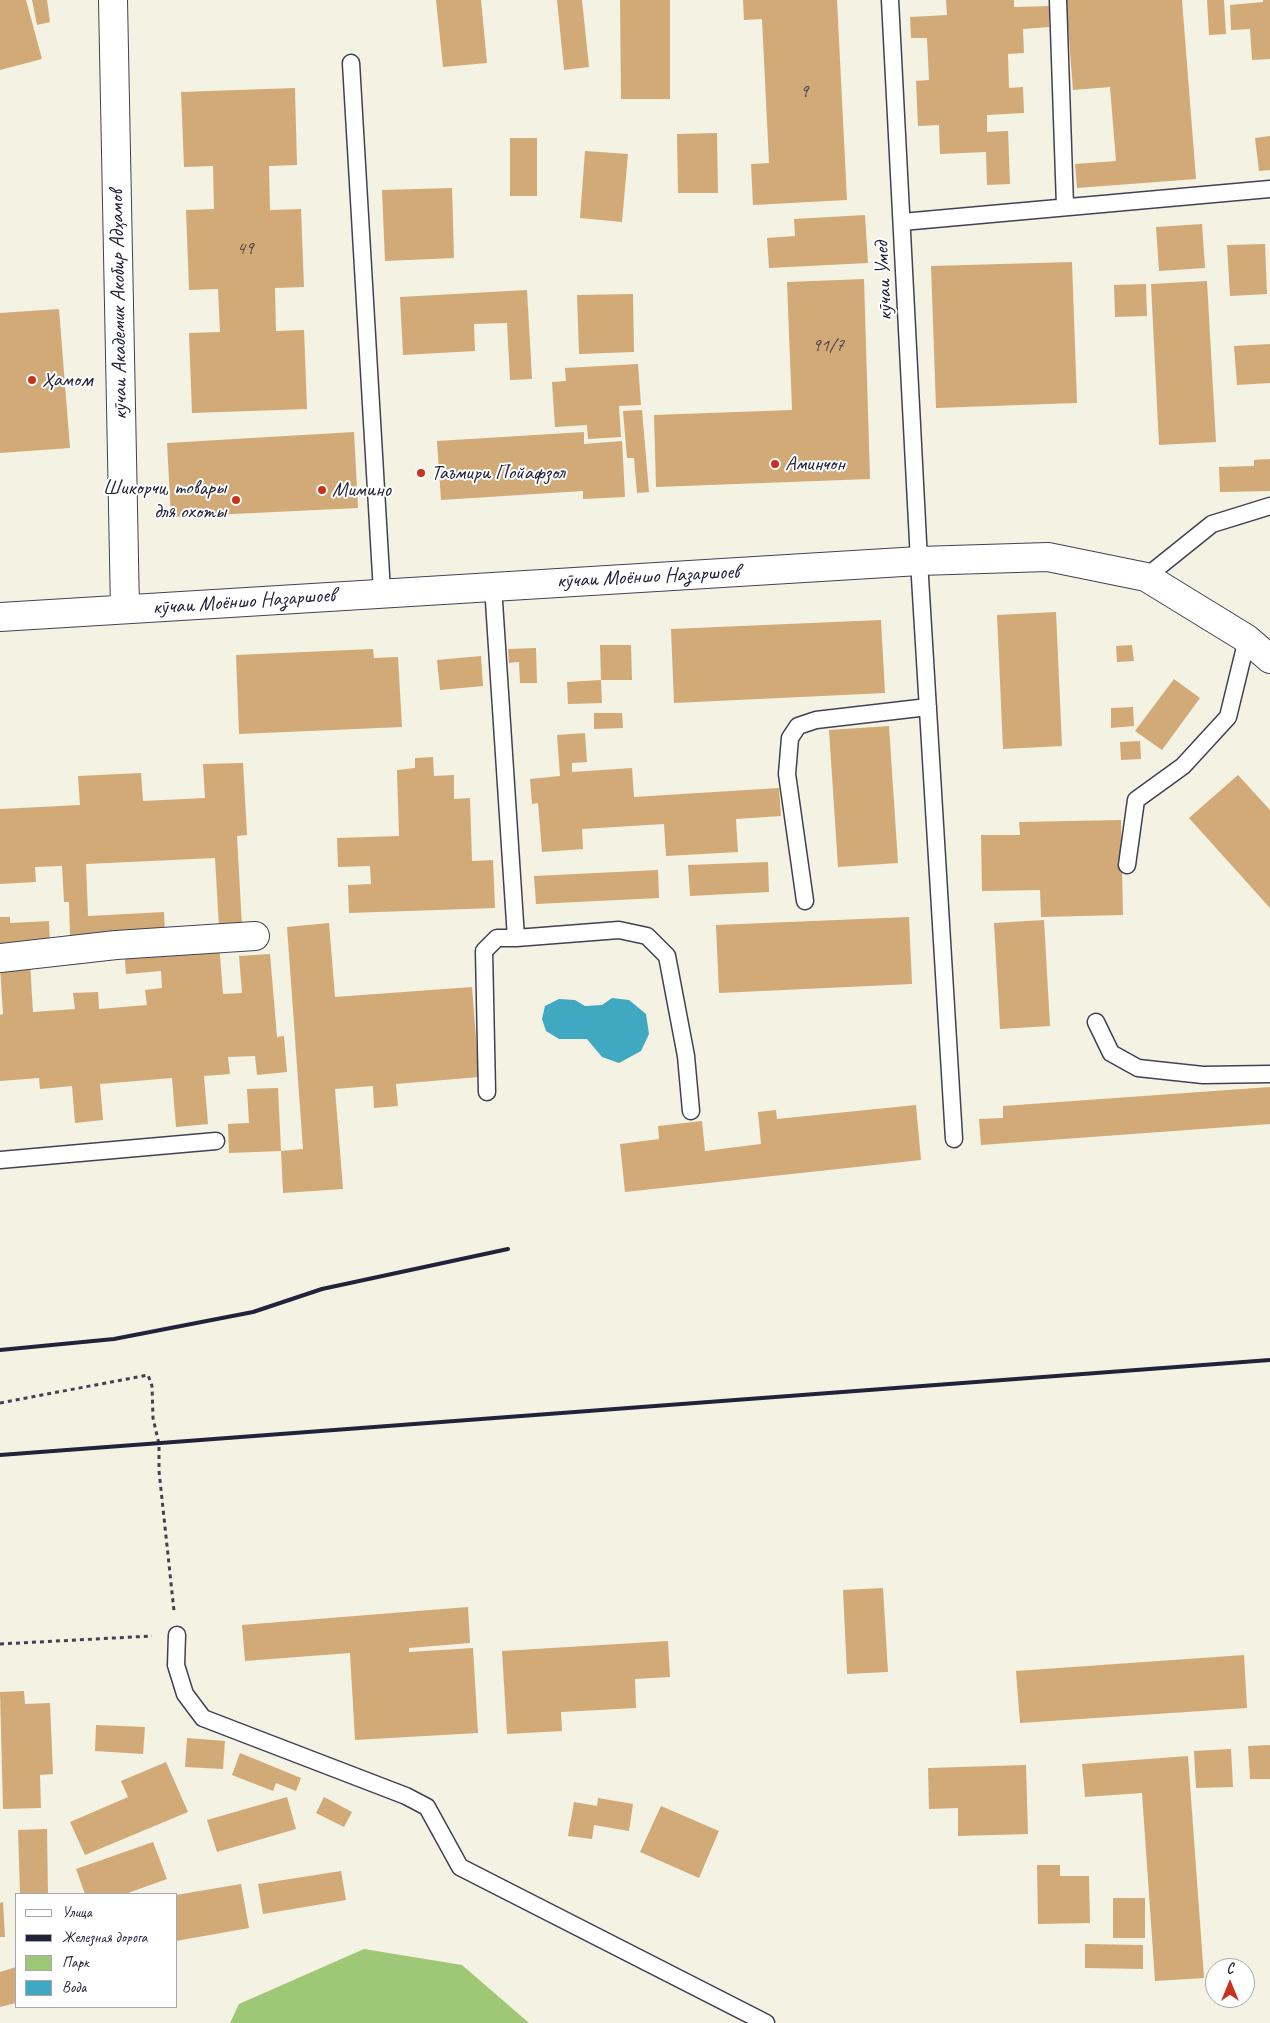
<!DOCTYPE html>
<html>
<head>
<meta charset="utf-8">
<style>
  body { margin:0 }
  #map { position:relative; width:1270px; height:2023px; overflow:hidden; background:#f4f2e2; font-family:Caveat,sans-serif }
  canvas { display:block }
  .legend { position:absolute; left:15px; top:1893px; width:162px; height:115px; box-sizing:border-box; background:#fff; border:1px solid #a7a7b1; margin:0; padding:6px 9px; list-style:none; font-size:15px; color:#22223b }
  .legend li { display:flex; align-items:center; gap:10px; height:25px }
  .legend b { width:25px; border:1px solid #a7a7b1 }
  .north { position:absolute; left:1205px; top:1958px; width:50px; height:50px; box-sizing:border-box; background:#fff; border:1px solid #a7a7b1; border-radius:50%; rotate:0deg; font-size:14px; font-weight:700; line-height:20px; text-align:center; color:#22223b }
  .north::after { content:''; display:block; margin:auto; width:18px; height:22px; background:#c8321e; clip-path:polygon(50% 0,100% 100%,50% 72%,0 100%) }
</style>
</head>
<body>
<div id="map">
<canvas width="1270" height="2023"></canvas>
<ul class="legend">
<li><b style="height:6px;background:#fff"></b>Улица</li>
<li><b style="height:6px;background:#22223b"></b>Железная дорога</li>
<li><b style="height:14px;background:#9ec875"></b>Парк</li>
<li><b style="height:14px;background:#40a8c0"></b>Вода</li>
</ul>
<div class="north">С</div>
</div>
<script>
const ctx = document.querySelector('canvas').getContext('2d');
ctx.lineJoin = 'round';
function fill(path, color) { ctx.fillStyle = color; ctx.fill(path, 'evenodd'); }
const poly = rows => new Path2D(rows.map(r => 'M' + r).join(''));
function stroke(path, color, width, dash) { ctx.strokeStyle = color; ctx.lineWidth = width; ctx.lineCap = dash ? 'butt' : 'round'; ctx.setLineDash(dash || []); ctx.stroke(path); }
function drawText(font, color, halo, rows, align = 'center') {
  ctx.font = font + ' Caveat,sans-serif'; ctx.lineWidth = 4; ctx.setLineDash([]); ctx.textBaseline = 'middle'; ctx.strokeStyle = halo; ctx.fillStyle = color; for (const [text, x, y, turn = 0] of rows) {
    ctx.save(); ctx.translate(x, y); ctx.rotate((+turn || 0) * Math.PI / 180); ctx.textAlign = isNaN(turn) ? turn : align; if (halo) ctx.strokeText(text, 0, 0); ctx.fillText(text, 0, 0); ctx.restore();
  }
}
const green = poly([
  [364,1949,462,1965,529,2023,230,2023,239,2004]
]);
const water = poly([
  [612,998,629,1000,646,1014,649,1034,641,1051,619,1063,602,1057,587,1039,559,1039,546,1031,542,1019,545,1006,559,999,575,1000,585,1006,602,1005]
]);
const building = poly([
  [0,0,26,0,42,59,0,70],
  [32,0,47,0,50,22,37,25],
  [436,0,481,0,487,63,443,67],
  [557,0,582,0,589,67,564,70],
  [620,0,670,0,670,99,621,99],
  [743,0,837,0,847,200,753,205,751,164,769,163,762,19,744,20],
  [946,0,1014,0,1014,7,1049,6,1049,27,1023,29,1024,53,1008,54,1009,88,1023,87,1024,113,987,115,987,132,1008,131,1010,184,987,185,986,152,940,154,939,125,918,126,916,81,929,80,927,38,911,38,910,17,947,15],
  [1066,0,1182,0,1196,179,1077,188,1075,164,1116,161,1110,87,1073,90],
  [1207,0,1224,0,1226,34,1209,35],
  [1263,0,1270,0,1270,59,1252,60,1250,29,1231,30,1230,5,1263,2],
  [295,88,297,165,269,166,270,210,301,209,304,287,275,288,276,331,304,330,307,409,192,413,189,333,220,332,218,289,189,290,186,210,214,209,213,166,184,167,181,92],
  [717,133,718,193,678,193,677,134],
  [1270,136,1270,170,1259,171,1255,138],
  [510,138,537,138,537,196,510,196],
  [585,151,628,154,622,222,580,218],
  [452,188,454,258,385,261,382,190],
  [865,215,868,263,769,268,767,238,795,236,794,219],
  [1202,224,1205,268,1159,271,1156,227],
  [1265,244,1267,294,1230,296,1227,245],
  [1072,262,1077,403,936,408,931,266],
  [864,279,870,479,656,487,654,415,792,410,787,282],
  [1207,281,1216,442,1159,445,1151,284],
  [1146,284,1147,316,1115,317,1114,285],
  [527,290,532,379,510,380,507,323,474,324,475,351,403,355,400,297],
  [633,294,634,352,579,354,577,295],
  [59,309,70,448,0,453,0,313],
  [1270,344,1270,383,1237,385,1234,346],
  [638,364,641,405,619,406,621,437,588,439,587,425,555,427,552,382,566,381,565,368],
  [642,410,649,492,637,493,634,458,627,458,623,411],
  [354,432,358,508,171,517,167,443],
  [584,432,584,444,622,441,625,497,583,499,583,491,441,500,437,441],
  [1270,459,1270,491,1220,492,1219,467,1254,466,1254,460],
  [1056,612,1062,746,1003,749,997,615],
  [881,620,885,693,674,703,671,629],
  [600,645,631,645,632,680,601,680],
  [1132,645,1134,661,1117,662,1116,646],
  [536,648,537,683,520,683,519,662,509,663,508,649],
  [373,649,374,658,398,657,402,727,239,734,236,655],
  [481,656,483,686,440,690,437,660],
  [1174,679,1200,698,1162,750,1135,731],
  [601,680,602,703,568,704,567,682],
  [1133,707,1134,726,1111,728,1111,708],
  [594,713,622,713,623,728,594,729],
  [889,726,898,863,838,867,829,730],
  [585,733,587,762,572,763,572,772,632,768,634,797,779,788,781,816,736,819,738,852,666,856,664,824,582,829,583,849,542,852,538,803,532,804,530,779,560,776,557,735],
  [1140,741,1141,759,1121,760,1120,742],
  [433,757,434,776,454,775,454,799,470,798,472,861,493,860,495,908,349,913,348,885,371,884,370,866,338,867,337,838,399,836,397,770,415,768,415,758],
  [243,763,247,835,237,836,242,926,219,927,215,858,86,864,88,916,164,912,165,933,70,938,69,902,64,902,62,866,35,867,36,882,0,884,0,809,80,805,78,776,141,773,143,801,205,798,203,764],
  [1238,775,1270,810,1270,908,1189,818],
  [1121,820,1123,915,1041,917,1040,890,982,891,981,835,1020,835,1019,822],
  [768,862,769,892,690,896,688,865],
  [658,870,659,898,536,904,534,876],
  [0,917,10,917,10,923,49,921,50,945,0,948],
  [909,917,912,984,719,993,716,925],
  [1044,920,1050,1026,1000,1029,994,923],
  [329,923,335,997,472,987,479,1077,396,1084,398,1106,374,1108,373,1086,335,1089,343,1189,283,1193,281,1151,229,1153,228,1124,249,1123,247,1089,278,1088,281,1151,303,1149,287,927],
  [219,943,223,994,242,993,239,956,270,954,277,1037,284,1036,287,1072,257,1075,255,1056,228,1057,230,1074,204,1076,208,1124,176,1127,172,1078,100,1084,103,1120,75,1123,72,1086,40,1089,39,1078,0,1081,0,1015,3,1014,0,966,30,963,33,1012,75,1009,73,993,98,992,99,1009,147,1005,145,990,162,988,161,971,126,974,124,950],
  [1270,1087,1270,1124,981,1145,979,1119,1003,1118,1003,1106],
  [916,1105,921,1160,625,1192,620,1144,659,1139,658,1126,702,1121,705,1151,761,1144,758,1112,776,1110,777,1119],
  [883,1588,888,1672,847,1674,843,1590],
  [468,1607,470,1643,409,1648,409,1652,473,1648,478,1733,355,1740,350,1653,245,1661,242,1625],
  [668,1641,670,1677,635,1679,636,1708,561,1712,562,1731,507,1734,502,1651],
  [1244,1655,1247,1708,1020,1723,1016,1671],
  [24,1691,25,1704,50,1703,53,1774,40,1775,41,1808,3,1809,0,1692],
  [96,1725,145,1727,143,1754,95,1751],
  [187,1738,225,1741,223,1769,185,1767],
  [1270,1745,1270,1779,1250,1779,1248,1746],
  [1231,1749,1233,1787,1196,1788,1194,1751],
  [240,1753,301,1778,296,1791,276,1783,273,1791,232,1775],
  [1188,1756,1204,1978,1155,1981,1142,1793,1085,1797,1082,1764],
  [166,1762,188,1812,85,1855,70,1822,128,1797,121,1781],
  [1026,1765,1028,1834,958,1836,958,1808,929,1809,928,1768],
  [287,1797,296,1829,217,1852,207,1820],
  [324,1797,352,1812,344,1827,316,1813],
  [598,1798,633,1804,629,1831,594,1825,592,1839,568,1836,574,1802,597,1806],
  [661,1806,719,1831,699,1878,640,1852],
  [47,1829,48,1894,20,1894,18,1830],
  [153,1842,167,1879,125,1894,85,1894,76,1869],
  [1037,1865,1060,1865,1060,1876,1089,1876,1090,1923,1038,1924],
  [341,1871,346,1900,263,1914,258,1884],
  [241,1884,249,1928,176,1941,176,1895],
  [1113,1898,1145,1898,1145,1938,1113,1938],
  [3,1902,5,1937,0,1937,0,1903],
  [1085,1944,1143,1945,1143,1969,1085,1968],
  [16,1967,16,2003,0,2007,0,1972]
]);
const path = poly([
  [0,1403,148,1375,152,1386,153,1418,159,1444,159,1471,174,1611],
  [0,1644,152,1636]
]);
const lane = poly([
  [890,0,919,561,954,1139],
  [1058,0,1065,206],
  [351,63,382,592],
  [902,222,1270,189],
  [1146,577,1212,524,1270,506],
  [493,586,516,938,619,930,647,936,667,956,686,1056,691,1111],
  [1127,865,1136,800,1183,766,1228,717,1247,639],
  [805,901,787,774,790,738,798,726,816,720,928,707],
  [1096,1022,1111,1053,1138,1068,1203,1075,1270,1074],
  [487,1092,484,951,497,938,516,938],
  [0,1160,216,1141],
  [177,1635,176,1665,185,1694,203,1718,406,1796,427,1807,460,1867,766,2023]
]);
const street = poly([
  [113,0,125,609],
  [0,617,919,561,1048,557,1146,577,1247,639,1270,659],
  [0,958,116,945,255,936]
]);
const rail = poly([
  [0,1350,114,1339,253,1312,322,1289,508,1249],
  [0,1455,1270,1360]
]);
const markers = [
  [32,380,5,"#c8321e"],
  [775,464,5,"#c8321e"],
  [421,473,5,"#c8321e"],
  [322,490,5,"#c8321e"],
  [236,500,5,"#c8321e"]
];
const numberNames = [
  ["9",804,92],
  ["49",245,249],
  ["91/7",828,346]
];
const streetNames = [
  ["кӯчаи Умед",884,281,-93],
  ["кӯчаи Академик Акобир Адҳамов",119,305,-91],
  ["кӯчаи Моёншо Назаршоев",648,577,-3],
  ["кӯчаи Моёншо Назаршоев",244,602,-4]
];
const poiNames = [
  ["Ҳамом",42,380],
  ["Аминчон",785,464],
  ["Таъмири Пойафзол",431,473],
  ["Шикорчи, товары",226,488,"right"],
  ["для охоты",226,512,"right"],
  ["Мимино",332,490]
];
fill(green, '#9ec875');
fill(water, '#40a8c0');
fill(building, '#d1aa78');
stroke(lane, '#424154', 19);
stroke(street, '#424154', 30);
stroke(path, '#424154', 3, [4, 4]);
stroke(lane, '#fff', 16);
stroke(street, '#fff', 28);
stroke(rail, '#22223b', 4);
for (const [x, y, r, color] of markers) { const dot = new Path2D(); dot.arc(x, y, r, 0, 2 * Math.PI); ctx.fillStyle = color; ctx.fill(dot); stroke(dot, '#fff', 2); }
drawText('19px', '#4e444a', null, numberNames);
drawText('21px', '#22223b', '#fff', streetNames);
drawText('21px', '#22223b', '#fff', poiNames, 'left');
</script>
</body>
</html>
